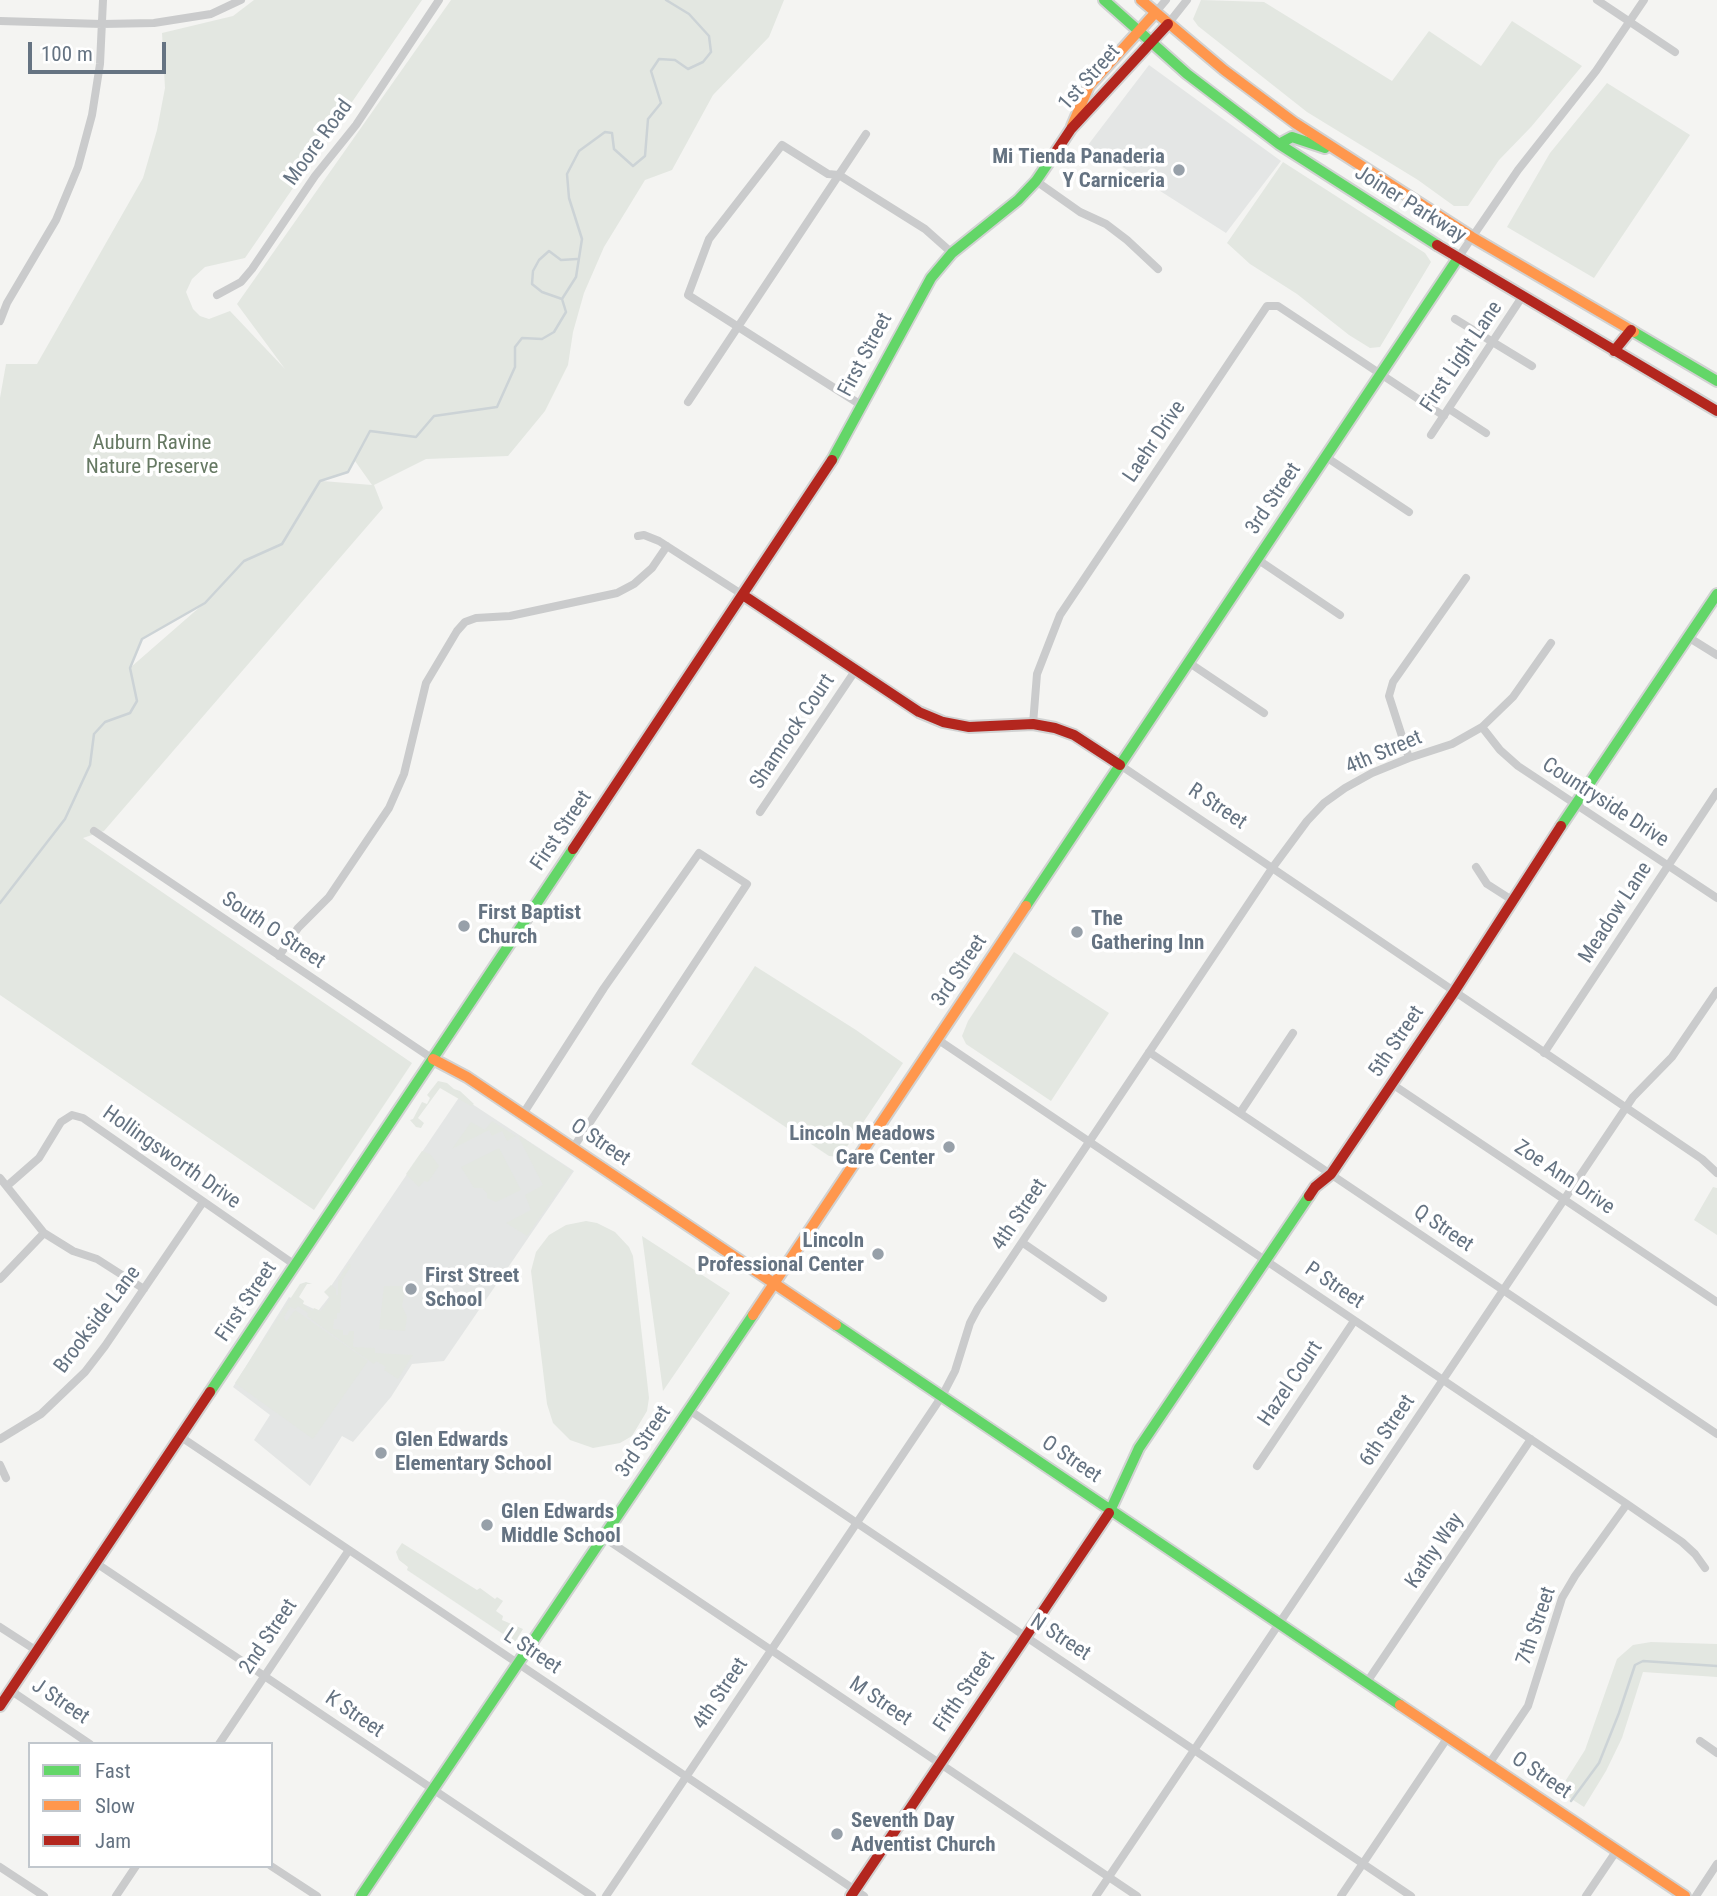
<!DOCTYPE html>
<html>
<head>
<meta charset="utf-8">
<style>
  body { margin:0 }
  #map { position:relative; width:1717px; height:1896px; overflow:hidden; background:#f4f4f2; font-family:"Roboto Condensed",sans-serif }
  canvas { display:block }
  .legend { position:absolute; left:28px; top:1742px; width:245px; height:126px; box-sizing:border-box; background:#fff; border:2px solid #c1c7cd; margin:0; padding:9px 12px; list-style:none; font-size:21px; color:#657382 }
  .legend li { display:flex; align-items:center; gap:14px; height:35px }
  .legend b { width:35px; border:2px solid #c1c7cd }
  .scale { position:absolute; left:28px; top:42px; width:138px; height:32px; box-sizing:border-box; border:4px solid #657382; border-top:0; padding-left:9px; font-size:21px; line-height:24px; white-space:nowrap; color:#657382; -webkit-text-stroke:5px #fff; paint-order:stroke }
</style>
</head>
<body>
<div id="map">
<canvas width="1717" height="1896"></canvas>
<ul class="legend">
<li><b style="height:9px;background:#63d668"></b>Fast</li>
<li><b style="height:9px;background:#ff974d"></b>Slow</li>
<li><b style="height:9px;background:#b3261e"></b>Jam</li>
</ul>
<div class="scale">100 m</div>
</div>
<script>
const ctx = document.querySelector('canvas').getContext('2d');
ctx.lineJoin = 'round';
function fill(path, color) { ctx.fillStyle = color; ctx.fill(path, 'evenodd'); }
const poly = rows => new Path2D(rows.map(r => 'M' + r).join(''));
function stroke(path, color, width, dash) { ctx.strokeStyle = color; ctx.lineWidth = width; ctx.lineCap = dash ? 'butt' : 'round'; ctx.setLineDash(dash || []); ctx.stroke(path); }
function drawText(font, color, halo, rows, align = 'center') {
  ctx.font = font + ' "Roboto Condensed",sans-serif'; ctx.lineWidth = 7; ctx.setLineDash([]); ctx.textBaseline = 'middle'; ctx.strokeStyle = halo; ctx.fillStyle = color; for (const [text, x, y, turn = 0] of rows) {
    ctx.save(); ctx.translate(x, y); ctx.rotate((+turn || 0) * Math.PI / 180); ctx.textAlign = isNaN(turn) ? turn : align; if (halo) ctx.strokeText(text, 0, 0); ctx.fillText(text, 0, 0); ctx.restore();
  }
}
const built = poly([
  [1149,65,1281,161,1226,233,1088,145],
  [460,1096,574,1171,444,1361,412,1364,391,1397,353,1442,342,1436,310,1486,254,1440,270,1415,233,1387,289,1297,318,1311,329,1297,327,1292]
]);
const green = poly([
  [254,0,422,0,245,258,205,267,192,279,186,292,193,309,200,316,209,319,230,311,285,369,237,304,451,0,784,0,769,37,713,95,672,170,645,180,604,247,584,293,573,332,568,365,545,411,508,456,426,459,374,485,383,508,104,831,83,838,412,1063,314,1210,0,995,0,398,6,364,37,364,143,178,157,130,165,88,162,33,233,16],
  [355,461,372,485,322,481,348,472],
  [201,605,201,606,131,667,142,639],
  [1201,0,1264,2,1392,81,1429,31,1481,66,1512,21,1582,66,1531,127,1499,160,1468,206,1454,206,1418,180,1307,112,1198,26,1193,19],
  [1607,83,1690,135,1594,278,1507,227,1550,153],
  [1283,162,1425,253,1431,262,1380,347,1370,348,1349,335,1297,294,1250,264,1227,243],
  [1014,952,1109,1013,1051,1101,966,1044,962,1036,968,1021],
  [755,966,856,1030,903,1063,840,1157,829,1156,691,1064],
  [438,1081,447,1083,454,1089,460,1091,474,1104,471,1106,440,1088,418,1118,424,1123,421,1128,416,1127,410,1120,413,1119,422,1102,427,1104,430,1098,427,1095],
  [492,1121,516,1136,507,1141,502,1131,492,1136,489,1130,452,1149,471,1122,485,1130],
  [520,1136,572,1171,527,1236,506,1223,531,1210,525,1195,543,1185,519,1138],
  [499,1148,521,1190,496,1202,487,1198,487,1193,482,1188,474,1188,461,1167],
  [422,1151,430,1154,439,1166,428,1182,424,1181,419,1187,406,1174],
  [1713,1187,1717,1188,1717,1235,1694,1220],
  [586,1221,597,1223,615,1232,629,1247,633,1256,649,1398,647,1411,632,1436,620,1443,593,1448,570,1440,553,1423,547,1404,531,1271,536,1252,549,1235,566,1225],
  [642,1236,730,1293,663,1391],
  [349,1263,351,1266,342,1280,340,1313,337,1313,337,1319,334,1319,333,1329,343,1330,343,1335,348,1335,349,1331,354,1331,353,1347,375,1348,375,1353,413,1355,398,1379,384,1370,386,1367,376,1361,374,1364,351,1348,307,1316,308,1313,298,1306,295,1309,290,1307,284,1317,286,1322,295,1310,368,1361,313,1439,235,1383,300,1284,306,1282,312,1284,307,1284,299,1297,304,1301,303,1304,312,1311,314,1308,321,1311,330,1298,324,1292,331,1285,336,1289,336,1295,338,1295,338,1281],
  [384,1286,402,1286,405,1291,402,1306,407,1317,405,1331,379,1329],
  [402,1543,477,1590,480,1588,495,1599,497,1597,503,1601,496,1611,503,1616,502,1620,523,1629,515,1642,407,1570,408,1567,399,1560,396,1552],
  [1651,1642,1717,1644,1717,1677,1643,1672,1622,1738,1606,1771,1584,1807,1559,1791,1585,1750,1617,1659,1633,1645]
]);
const stream = poly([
  [562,299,542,292,532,284,533,271,539,260,549,251,561,260,577,259],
  [0,903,65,819,90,765,94,734,105,722,130,713,137,701,130,668,142,639,205,603,244,561,282,544,320,481,348,472,370,431,416,437,434,416,497,407,515,367,515,347,522,338,542,339,554,332,566,312,562,299,576,277,582,239,569,198,567,174,579,151,605,132,612,133,614,149,633,166,645,156,648,119,661,103,651,71,659,59,675,60,688,69,703,62,711,52,709,36,689,14,666,0],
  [1571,1801,1599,1763,1619,1713,1635,1665,1643,1661,1717,1666]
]);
const street = poly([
  [1597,0,1675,52],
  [1155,13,1166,0],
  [0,21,102,24,154,23,211,14,241,0],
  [1168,24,1187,0],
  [1036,181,1080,212,1106,224,1127,240,1158,269],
  [1458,258,1518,170,1596,71,1644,0],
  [217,295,241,282,252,269,315,176,356,125,439,0],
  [1455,319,1532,366],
  [0,321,7,303,56,220,78,167,92,115,100,64,103,0],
  [688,402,866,134],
  [861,405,688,295,709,239,782,145,828,174,839,175,925,229,952,253],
  [1449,409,1486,433],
  [1431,435,1522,297],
  [1326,457,1409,512],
  [638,536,644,535,659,541,743,595],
  [1257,559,1340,615],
  [1688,637,1717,655],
  [1188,662,1264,713],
  [1033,724,1037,674,1060,615,1267,306,1278,306,1444,416],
  [1482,727,1500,750,1518,766,1717,898],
  [1409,758,1389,696,1393,682,1466,578],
  [1120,765,1702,1159,1717,1173],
  [760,812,855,671],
  [94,831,433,1059],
  [1476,867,1487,884,1512,900],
  [279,956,298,928,329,897,389,808,404,774,426,683,457,631,465,622,476,618,510,616,617,593,634,584,652,568,667,546],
  [937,1039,1627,1504,1682,1542,1695,1554,1705,1568],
  [1149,1052,1717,1434],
  [1544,1053,1717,792],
  [1392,1084,1717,1302],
  [1240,1113,1293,1033],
  [523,1114,604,988,699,853,747,884,573,1148],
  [0,1178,44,1233,73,1251,97,1259,144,1289],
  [7,1186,39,1158,61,1122,72,1115,83,1118,295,1265],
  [1023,1243,1103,1298],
  [0,1279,44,1233],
  [689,1410,1411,1896],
  [181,1437,864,1896],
  [0,1439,41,1414,85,1372,105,1346,203,1202],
  [0,1465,6,1478],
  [1257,1466,1354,1321],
  [603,1537,1137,1896],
  [96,1563,592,1896],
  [0,1627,37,1651],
  [1367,1682,1531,1439],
  [10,1690,90,1744],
  [1700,1741,1717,1753],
  [219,1744,349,1550],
  [1489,1764,1528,1706,1562,1598,1575,1576,1627,1504],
  [271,1866,317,1896],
  [0,1867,44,1896],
  [116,1896,136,1866],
  [606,1896,942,1396,955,1371,970,1323,978,1308,1273,867,1307,821,1324,803,1345,788,1372,773,1409,758,1452,744,1482,727,1513,697,1551,643],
  [1096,1896,1633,1097,1672,1057,1717,991],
  [1341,1896,1448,1737],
  [1586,1896,1617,1850],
  [1696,1896,1717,1864]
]);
const fast = poly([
  [1104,0,1187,74,1279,144,1437,245],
  [1279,144,1292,137,1325,148],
  [1634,332,1717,381],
  [832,460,931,278,952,253,1018,200,1036,181,1053,156],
  [1561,826,1717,594],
  [1026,906,1458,258],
  [836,1325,1400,1705],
  [210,1392,573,849],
  [1109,1513,1139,1448,1309,1196],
  [361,1896,753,1315]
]);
const slow = poly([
  [1141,0,1224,70,1295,123,1472,237,1634,332],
  [1072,126,1089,86,1155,13],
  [433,1059,467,1077,836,1325],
  [753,1315,1026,906],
  [1400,1705,1685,1896]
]);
const jam = poly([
  [1053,156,1071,129,1168,24],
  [1437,245,1717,411],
  [1614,351,1631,330],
  [743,595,919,712,943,722,969,727,1033,724,1055,728,1074,735,1120,765],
  [573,849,832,460],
  [1309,1196,1315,1187,1331,1174,1454,992,1561,826],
  [0,1706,210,1392],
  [851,1896,1109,1513]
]);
const markers = [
  [1179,170,7,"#97a0a9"],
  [464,926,7,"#97a0a9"],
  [1077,932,7,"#97a0a9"],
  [949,1147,7,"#97a0a9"],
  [878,1254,7,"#97a0a9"],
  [411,1289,7,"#97a0a9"],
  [381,1453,7,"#97a0a9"],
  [487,1525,7,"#97a0a9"],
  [837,1834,7,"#97a0a9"]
];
const streetNames = [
  ["1st Street",1090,78,-48],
  ["Moore Road",319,143,-54],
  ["Joiner Parkway",1410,205,32],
  ["First Street",866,355,-62],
  ["First Light Lane",1462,357,-56],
  ["Laehr Drive",1155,442,-56],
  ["3rd Street",1274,499,-56],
  ["Shamrock Court",793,732,-56],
  ["4th Street",1384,753,-23],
  ["Countryside Drive",1605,803,33],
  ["R Street",1217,807,34],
  ["First Street",562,831,-56],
  ["Meadow Lane",1616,913,-57],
  ["South O Street",273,931,34],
  ["3rd Street",960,971,-56],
  ["5th Street",1397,1042,-56],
  ["O Street",600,1143,34],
  ["Hollingsworth Drive",171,1158,35],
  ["Zoe Ann Drive",1564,1178,34],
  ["4th Street",1020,1215,-56],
  ["Q Street",1443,1229,34],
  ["P Street",1334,1286,34],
  ["First Street",247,1302,-56],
  ["Brookside Lane",98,1320,-53],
  ["Hazel Court",1291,1384,-56],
  ["6th Street",1388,1431,-56],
  ["3rd Street",644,1442,-56],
  ["O Street",1071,1460,34],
  ["Kathy Way",1435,1551,-56],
  ["7th Street",1537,1626,-71],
  ["2nd Street",269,1637,-56],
  ["N Street",1060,1638,33],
  ["L Street",532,1652,34],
  ["Fifth Street",965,1692,-56],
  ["4th Street",721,1694,-56],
  ["J Street",60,1702,34],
  ["M Street",880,1702,34],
  ["K Street",354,1715,34],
  ["O Street",1541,1776,34]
];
const poiNames = [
  ["Mi Tienda Panaderia",1165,158,"right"],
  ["Y Carniceria",1165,182,"right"],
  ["First Baptist",478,914],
  ["Church",478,938],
  ["The",1091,920],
  ["Gathering Inn",1091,944],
  ["Lincoln Meadows",935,1135,"right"],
  ["Care Center",935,1159,"right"],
  ["Lincoln",864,1242,"right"],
  ["Professional Center",864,1266,"right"],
  ["First Street",425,1277],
  ["School",425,1301],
  ["Glen Edwards",395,1441],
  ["Elementary School",395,1465],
  ["Glen Edwards",501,1513],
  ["Middle School",501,1537],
  ["Seventh Day",851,1822],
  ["Adventist Church",851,1846]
];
const parkNames = [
  ["Auburn Ravine",152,444],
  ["Nature Preserve",152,468]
];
fill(built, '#e4e6e5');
fill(green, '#e3e7e1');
stroke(stream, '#ccd3d6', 2.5);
stroke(fast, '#d1d2d2', 14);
stroke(slow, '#d1d2d2', 14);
stroke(jam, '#d1d2d2', 14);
stroke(street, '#cacbcc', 8);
stroke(fast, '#63d668', 10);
stroke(slow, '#ff974d', 10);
stroke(jam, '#b3261e', 10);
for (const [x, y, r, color] of markers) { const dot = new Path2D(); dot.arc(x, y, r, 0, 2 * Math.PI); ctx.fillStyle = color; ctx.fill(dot); stroke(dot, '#fff', 2.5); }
drawText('21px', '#657382', '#fff', streetNames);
drawText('bold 21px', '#657382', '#fff', poiNames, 'left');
drawText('21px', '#667963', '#fff', parkNames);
</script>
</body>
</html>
